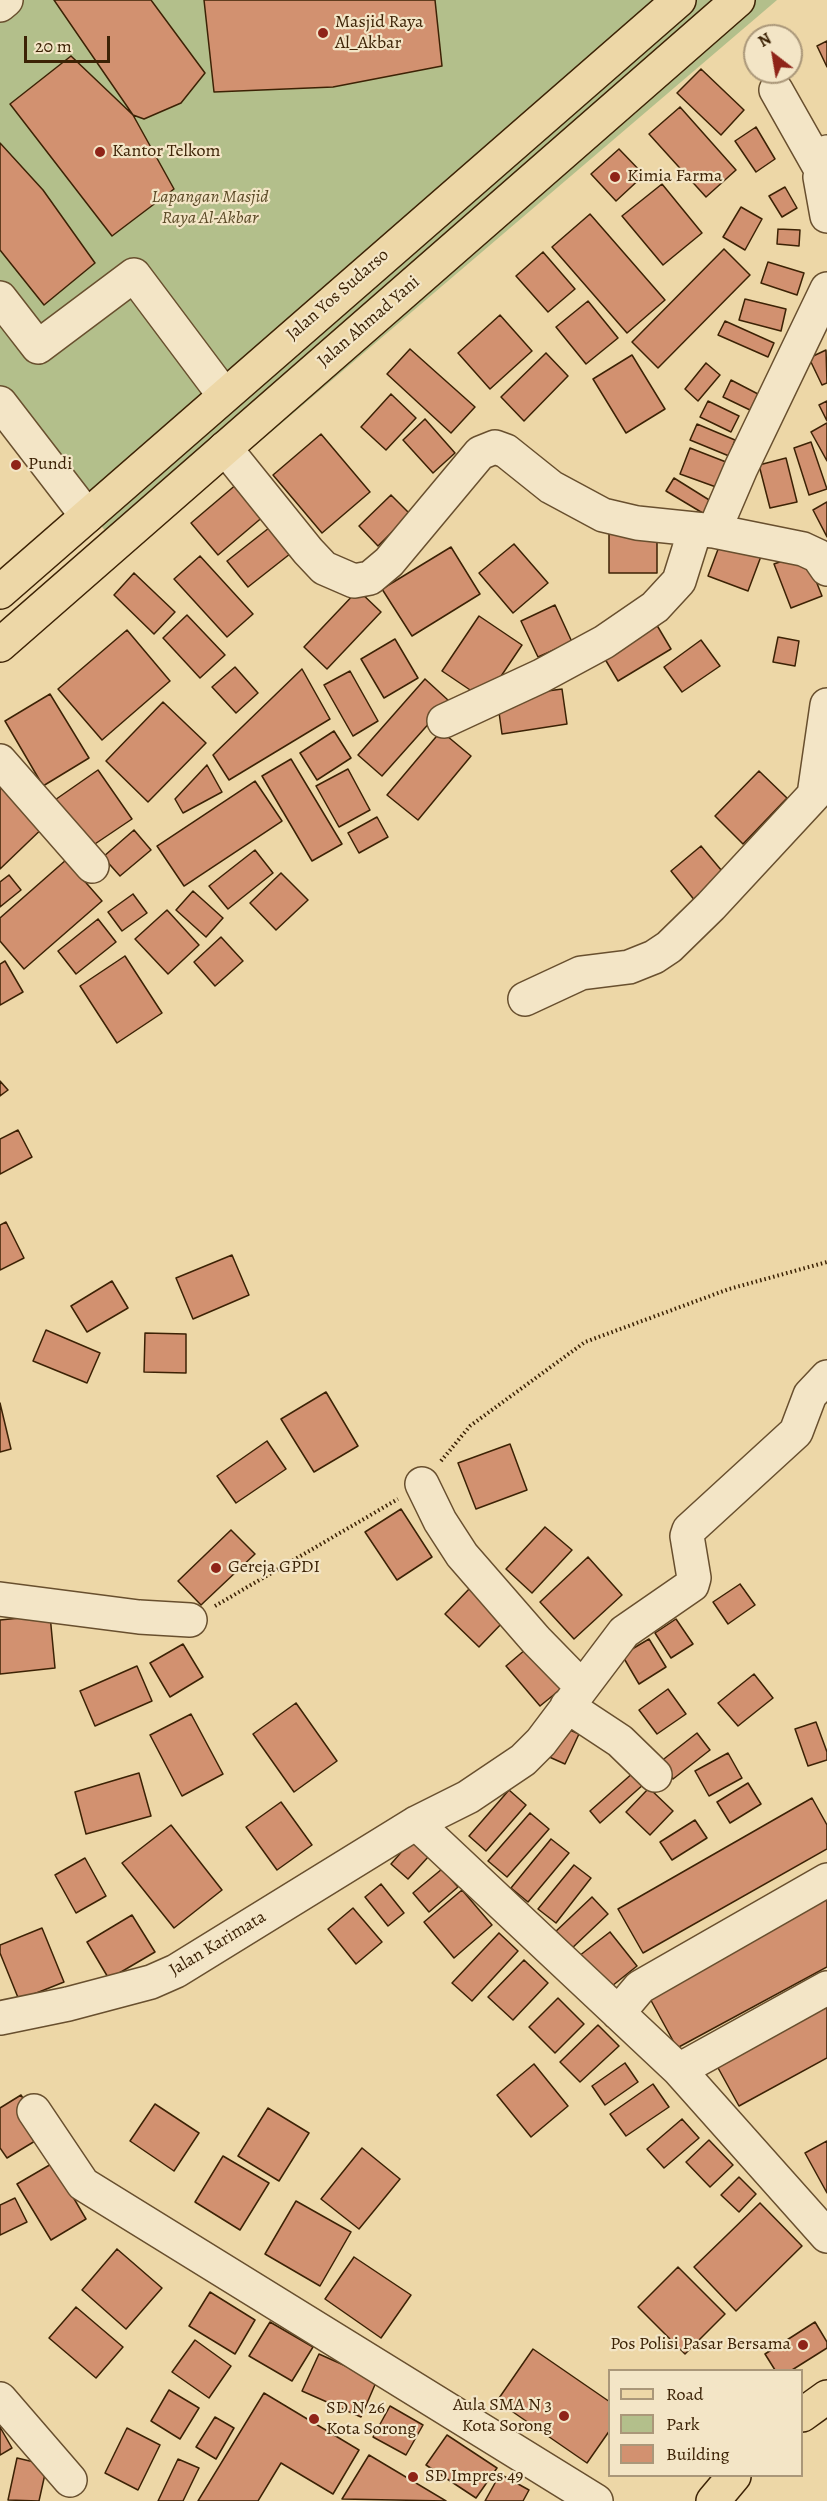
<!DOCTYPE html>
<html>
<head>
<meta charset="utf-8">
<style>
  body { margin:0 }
  #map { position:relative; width:827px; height:2501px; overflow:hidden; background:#edd7a7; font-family:Alegreya,serif }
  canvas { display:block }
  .legend { position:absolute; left:608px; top:2369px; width:195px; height:108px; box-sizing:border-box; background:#f3e5c6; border:2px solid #aa9779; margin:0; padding:8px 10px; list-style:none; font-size:18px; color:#3c2205 }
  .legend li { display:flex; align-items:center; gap:12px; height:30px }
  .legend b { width:30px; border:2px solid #aa9779 }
  .north { position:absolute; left:743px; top:24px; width:60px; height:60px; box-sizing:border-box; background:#f3e5c6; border:2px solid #aa9779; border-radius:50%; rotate:329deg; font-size:16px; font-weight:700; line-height:24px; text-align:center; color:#3c2205 }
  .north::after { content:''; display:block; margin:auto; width:21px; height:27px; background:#8f2418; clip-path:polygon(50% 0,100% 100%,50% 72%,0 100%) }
  .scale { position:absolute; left:24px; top:36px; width:86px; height:27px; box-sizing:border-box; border:3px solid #3c2205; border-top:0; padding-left:8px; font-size:18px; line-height:21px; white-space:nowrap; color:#3c2205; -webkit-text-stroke:4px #f3e5c6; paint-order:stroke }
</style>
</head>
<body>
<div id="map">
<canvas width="827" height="2501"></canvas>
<ul class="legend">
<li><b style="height:8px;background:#edd7a7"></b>Road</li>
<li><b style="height:16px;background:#b3bf8b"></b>Park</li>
<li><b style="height:16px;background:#d29170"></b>Building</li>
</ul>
<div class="north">N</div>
<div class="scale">20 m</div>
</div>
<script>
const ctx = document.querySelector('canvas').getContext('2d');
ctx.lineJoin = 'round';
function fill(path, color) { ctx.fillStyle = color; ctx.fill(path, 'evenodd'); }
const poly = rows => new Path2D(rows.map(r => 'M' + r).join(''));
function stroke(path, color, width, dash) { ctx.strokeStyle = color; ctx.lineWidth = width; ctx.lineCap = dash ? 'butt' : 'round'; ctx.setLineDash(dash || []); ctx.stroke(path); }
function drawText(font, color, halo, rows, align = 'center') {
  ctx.font = font + ' Alegreya,serif'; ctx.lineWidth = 4.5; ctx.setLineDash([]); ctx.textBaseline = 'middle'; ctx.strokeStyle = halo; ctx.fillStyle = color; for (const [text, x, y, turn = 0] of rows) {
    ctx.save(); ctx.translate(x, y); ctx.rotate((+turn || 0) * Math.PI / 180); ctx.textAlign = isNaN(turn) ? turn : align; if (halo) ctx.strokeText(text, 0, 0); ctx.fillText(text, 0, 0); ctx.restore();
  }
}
const green = poly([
  [19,0,777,0,126,556,0,403,0,14]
]);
const building = poly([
  [54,0,151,0,205,73,181,103,144,119,133,115,54,0],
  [204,0,435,0,442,66,333,87,214,92,204,0],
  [827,41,827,67,817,46,827,41],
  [71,56,133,115,174,189,112,236,10,104,71,56],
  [701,69,744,110,721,135,677,93,701,69],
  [680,107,736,170,706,197,649,134,680,107],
  [756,127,775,159,756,172,735,141,756,127],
  [0,143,43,190,95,263,44,305,0,250,0,143],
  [619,149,644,175,616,201,591,174,619,149],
  [662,184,702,233,663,265,622,216,662,184],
  [785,187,797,208,782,217,769,196,785,187],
  [741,207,762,219,745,250,723,237,741,207],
  [590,214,665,300,627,333,552,247,590,214],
  [778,229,800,230,799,246,777,244,778,229],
  [724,249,750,275,658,368,632,342,724,249],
  [543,252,575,289,548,312,516,276,543,252],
  [768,262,804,273,797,295,761,283,768,262],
  [745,299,786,309,781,331,739,320,745,299],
  [588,301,618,338,586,364,556,327,588,301],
  [500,315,532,351,490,389,458,353,500,315],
  [725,321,774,343,768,357,718,335,725,321],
  [410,349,475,407,451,433,387,374,410,349],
  [826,350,827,383,822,385,809,358,826,350],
  [546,353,568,376,524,421,501,397,546,353],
  [632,355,665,409,626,433,593,379,632,355],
  [706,363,720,375,698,401,685,389,706,363],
  [731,380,758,394,750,410,723,397,731,380],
  [391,394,416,418,386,450,361,427,391,394],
  [708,401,739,416,731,432,700,417,708,401],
  [827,401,827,421,819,405,827,401],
  [425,419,455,453,433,473,403,440,425,419],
  [827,423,827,461,811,432,827,423],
  [697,424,735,440,729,456,690,440,697,424],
  [321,434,370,492,322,533,273,475,321,434],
  [811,442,827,489,809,495,794,448,811,442],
  [690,448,726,462,716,487,680,474,690,448],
  [786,458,797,502,770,508,759,465,786,458],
  [674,478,714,503,706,515,666,491,674,478],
  [238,483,265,515,218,555,191,523,238,483],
  [391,495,410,514,378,546,359,526,391,495],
  [827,502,827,537,813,510,827,502],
  [274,524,295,550,248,587,227,561,274,524],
  [609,534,657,534,657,573,609,573,609,534],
  [723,536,763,551,748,591,708,576,723,536],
  [514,544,548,583,513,613,479,573,514,544],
  [451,547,480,594,412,636,382,589,451,547],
  [805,553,822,596,791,608,774,564,805,553],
  [200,556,253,614,227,637,174,579,200,556],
  [134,573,175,612,154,634,114,595,134,573],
  [358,590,381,612,327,669,304,647,358,590],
  [555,605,572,642,538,657,521,621,555,605],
  [187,615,225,655,200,678,163,638,187,615],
  [479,616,522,645,485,700,442,671,479,616],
  [655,622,671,649,618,681,602,654,655,622],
  [127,630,170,681,102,740,58,689,127,630],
  [778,637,799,641,795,666,773,662,778,637],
  [395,639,418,678,384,698,361,659,395,639],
  [701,640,720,666,682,692,664,667,701,640],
  [235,667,258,693,236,713,212,687,235,667],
  [302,669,330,719,229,780,213,755,302,669],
  [350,671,378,721,353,736,324,685,350,671],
  [425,679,449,701,382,776,358,755,425,679],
  [562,689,567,724,502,734,497,698,562,689],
  [50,694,89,758,43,786,5,721,50,694],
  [163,702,206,743,148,802,106,761,163,702],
  [334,731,351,758,317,780,300,753,334,731],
  [441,731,471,756,418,820,387,795,441,731],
  [291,759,342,844,312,861,262,776,291,759],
  [207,765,222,792,183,813,175,799,207,765],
  [348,769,370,810,339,827,316,786,348,769],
  [0,770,50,821,0,869,0,770],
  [98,770,132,819,86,850,52,802,98,770],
  [759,771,787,798,743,844,715,816,759,771],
  [255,781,282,821,184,886,157,846,255,781],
  [377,817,388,837,359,853,348,833,377,817],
  [134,830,151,850,120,876,103,857,134,830],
  [701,846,727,877,696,902,671,871,701,846],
  [255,850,273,873,228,909,209,886,255,850],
  [66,860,102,901,24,969,0,941,0,918,66,860],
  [281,873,308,900,276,930,250,903,281,873],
  [9,875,21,890,0,907,0,882,9,875],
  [193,891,223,918,206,937,176,910,193,891],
  [133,894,147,913,122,931,108,912,133,894],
  [167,910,199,945,168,974,135,939,167,910],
  [98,919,116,942,76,974,58,951,98,919],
  [221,937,243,961,215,986,194,962,221,937],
  [125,956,162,1013,117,1043,80,986,125,956],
  [5,961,23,992,0,1005,0,964,5,961],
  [0,1081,8,1090,0,1096,0,1081],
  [18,1130,32,1157,0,1174,0,1139,18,1130],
  [6,1222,24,1258,0,1270,0,1225,6,1222],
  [232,1255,249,1295,193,1319,176,1278,232,1255],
  [112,1281,128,1308,87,1332,71,1306,112,1281],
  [46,1330,100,1353,87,1383,33,1361,46,1330],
  [145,1333,186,1334,186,1373,144,1372,145,1333],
  [326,1392,358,1446,314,1472,281,1419,326,1392],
  [0,1403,11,1449,0,1452,0,1403],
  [267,1441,286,1469,236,1503,217,1476,267,1441],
  [510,1444,527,1490,476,1509,458,1463,510,1444],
  [401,1509,432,1557,397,1580,365,1532,401,1509],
  [545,1527,572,1550,532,1593,506,1569,545,1527],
  [231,1530,255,1554,201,1605,178,1581,231,1530],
  [588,1557,622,1595,574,1639,540,1602,588,1557],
  [740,1584,755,1605,728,1624,713,1602,740,1584],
  [471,1587,505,1620,479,1647,445,1614,471,1587],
  [50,1615,55,1668,0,1674,0,1620,50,1615],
  [676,1619,693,1644,671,1658,655,1633,676,1619],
  [649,1639,666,1667,639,1684,622,1655,649,1639],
  [183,1644,203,1677,170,1697,150,1663,183,1644],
  [532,1644,567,1684,540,1706,506,1666,532,1644],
  [137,1666,152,1701,95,1726,80,1691,137,1666],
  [754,1674,773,1698,738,1726,718,1703,754,1674],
  [668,1689,686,1714,657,1734,639,1710,668,1689],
  [296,1703,337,1761,294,1792,253,1734,296,1703],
  [191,1714,223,1774,182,1796,150,1735,191,1714],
  [816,1722,827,1752,827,1760,808,1766,795,1729,816,1722],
  [561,1726,579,1734,565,1764,547,1756,561,1726],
  [697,1733,710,1750,673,1779,660,1762,697,1733],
  [728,1753,742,1778,709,1796,695,1771,728,1753],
  [634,1772,644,1784,600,1823,590,1811,634,1772],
  [139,1773,151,1816,86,1834,75,1792,139,1773],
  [748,1783,761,1804,730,1823,717,1802,748,1783],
  [649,1788,673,1811,650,1835,626,1812,649,1788],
  [509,1790,526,1805,486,1851,469,1836,509,1790],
  [812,1798,827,1825,827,1849,643,1953,618,1909,812,1798],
  [281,1802,312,1845,277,1870,246,1827,281,1802],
  [530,1813,549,1829,507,1877,488,1861,530,1813],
  [695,1820,707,1838,672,1860,660,1842,695,1820],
  [171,1825,222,1890,174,1928,122,1863,171,1825],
  [551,1839,569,1853,528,1902,511,1888,551,1839],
  [411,1841,429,1856,408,1879,391,1864,411,1841],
  [85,1858,106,1896,76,1913,55,1875,85,1858],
  [574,1865,591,1878,556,1923,538,1909,574,1865],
  [442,1869,458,1887,429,1912,413,1893,442,1869],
  [381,1884,404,1913,388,1926,365,1897,381,1884],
  [462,1890,492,1925,454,1958,424,1922,462,1890],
  [592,1897,608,1914,569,1951,553,1934,592,1897],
  [827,1899,827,1967,677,2048,648,1995,827,1899],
  [353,1908,382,1942,356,1964,328,1929,353,1908],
  [132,1915,155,1952,109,1979,87,1942,132,1915],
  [42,1928,64,1982,19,2000,0,1953,0,1945,42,1928],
  [610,1932,637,1966,607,1990,579,1956,610,1932],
  [499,1933,518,1951,472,2001,452,1983,499,1933],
  [524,1960,548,1983,513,2020,488,1997,524,1960],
  [558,1998,584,2024,555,2053,529,2027,558,1998],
  [827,2007,827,2058,739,2106,717,2066,827,2007],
  [598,2025,619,2046,580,2082,560,2062,598,2025],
  [625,2063,638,2082,605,2105,592,2086,625,2063],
  [534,2064,568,2106,531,2137,497,2095,534,2064],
  [653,2084,669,2107,626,2136,610,2114,653,2084],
  [21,2095,45,2135,7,2158,0,2148,0,2108,21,2095],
  [155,2104,199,2133,174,2171,130,2141,155,2104],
  [268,2108,309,2133,279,2181,238,2156,268,2108],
  [682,2119,699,2138,664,2168,647,2149,682,2119],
  [709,2140,733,2165,710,2187,686,2162,709,2140],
  [827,2141,827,2193,805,2153,827,2141],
  [362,2148,400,2179,359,2229,321,2199,362,2148],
  [223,2156,269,2183,240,2230,195,2202,223,2156],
  [53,2163,86,2219,51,2240,17,2184,53,2163],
  [739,2177,756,2194,739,2212,721,2195,739,2177],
  [15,2198,27,2222,0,2235,0,2205,15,2198],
  [296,2201,351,2232,320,2286,265,2254,296,2201],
  [760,2203,802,2246,736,2311,694,2267,760,2203],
  [117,2249,162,2288,126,2329,82,2290,117,2249],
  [354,2257,411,2295,381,2338,325,2299,354,2257],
  [678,2267,725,2314,685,2354,638,2307,678,2267],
  [210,2292,255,2320,235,2354,189,2326,210,2292],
  [76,2307,123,2347,96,2378,49,2338,76,2307],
  [270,2322,313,2347,292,2381,249,2356,270,2322],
  [815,2322,827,2342,827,2348,792,2370,775,2370,765,2354,815,2322],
  [195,2340,231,2366,209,2398,172,2372,195,2340],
  [533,2349,610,2402,610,2430,587,2463,497,2401,533,2349],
  [319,2354,377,2380,361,2417,302,2391,319,2354],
  [169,2390,199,2408,180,2439,151,2421,169,2390],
  [264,2393,359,2450,333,2494,281,2463,258,2501,198,2501,264,2393],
  [390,2406,423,2425,406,2455,373,2437,390,2406],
  [215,2417,234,2428,216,2459,196,2447,215,2417],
  [0,2427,12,2448,0,2455,0,2427],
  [127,2428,160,2445,138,2490,105,2473,127,2428],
  [447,2435,497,2468,476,2498,426,2465,447,2435],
  [369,2455,446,2501,342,2499,369,2455],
  [17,2458,47,2465,39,2501,8,2500,17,2458],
  [178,2459,199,2468,183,2501,158,2501,178,2459],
  [500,2474,529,2490,523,2501,485,2501,500,2474]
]);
const path = poly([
  [441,1461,470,1426,585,1342,729,1289,827,1262],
  [215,1606,398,1499]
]);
const minor = poly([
  [0,5,6,0],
  [776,90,820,168],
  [827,152,820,177,827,216],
  [0,298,38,347,134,275,224,395],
  [0,403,87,516],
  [225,448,308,551,324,568,354,581,370,578,389,562,480,453,495,447,506,451,551,487,603,515,637,523,714,531,803,549,818,556,827,569],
  [714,531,741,468,827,289],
  [444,721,541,676,604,642,655,607,679,581,695,530],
  [0,761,92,866],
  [525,999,581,973,629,967,654,957,669,947,711,906,814,795,827,705],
  [422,1484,440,1521,462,1555,536,1640,582,1687],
  [0,1599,139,1617,190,1620],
  [567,1706,620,1741,655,1775],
  [416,1823,679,2070,827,2236],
  [618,2013,640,1987,827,1880],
  [0,2018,68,2004,151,1982,176,1971,416,1823,468,1797,523,1760,541,1742,624,1632,692,1585,694,1578,687,1536,689,1530,796,1432,810,1395,827,1377],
  [679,2070,827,1988],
  [34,2111,83,2184,596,2501],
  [0,2399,70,2480]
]);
const major = poly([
  [802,2415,827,2397],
  [713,2501,734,2476]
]);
const highway = poly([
  [0,592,679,0],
  [0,645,738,0]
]);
const markers = [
  [323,33,6,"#8f2418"],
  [100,152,6,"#8f2418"],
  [615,177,6,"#8f2418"],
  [16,465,6,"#8f2418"],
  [216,1568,6,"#8f2418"],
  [803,2345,6,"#8f2418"],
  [564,2416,6,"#8f2418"],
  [314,2419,6,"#8f2418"],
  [413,2477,6,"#8f2418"]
];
const poiNames = [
  ["Masjid Raya",335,23],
  ["Al_Akbar",335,44],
  ["Kantor Telkom",112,152],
  ["Kimia Farma",627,177],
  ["Pundi",28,465],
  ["Gereja GPDI",228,1568],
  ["Pos Polisi Pasar Bersama",791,2345,"right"],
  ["Aula SMA N 3",552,2406,"right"],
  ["Kota Sorong",552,2427,"right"],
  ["SD N 26",326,2409],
  ["Kota Sorong",326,2430],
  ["SD Impres 49",425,2477]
];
const parkNames = [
  ["Lapangan Masjid",210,198],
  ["Raya Al-Akbar",210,219]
];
const streetNames = [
  ["Jalan Yos Sudarso",338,295,-41],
  ["Jalan Ahmad Yani",369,322,-41],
  ["Jalan Karimata",218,1944,-31]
];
fill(green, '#b3bf8b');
fill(building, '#d29170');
stroke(building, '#3c2205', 1.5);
stroke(minor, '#684f2e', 36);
stroke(major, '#3c2205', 36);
stroke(highway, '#3c2205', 36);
stroke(path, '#3c2205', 4, [1.5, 3]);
stroke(minor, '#f3e5c6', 33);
stroke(major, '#edd7a7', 33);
stroke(highway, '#edd7a7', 33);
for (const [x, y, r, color] of markers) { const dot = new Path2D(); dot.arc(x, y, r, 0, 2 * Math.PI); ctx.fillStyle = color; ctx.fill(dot); stroke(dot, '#f3e5c6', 2); }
drawText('18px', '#3c2205', '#f3e5c6', poiNames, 'left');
drawText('italic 18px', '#5a4926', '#f3e5c6', parkNames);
drawText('18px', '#3c2205', '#f3e5c6', streetNames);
</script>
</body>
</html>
